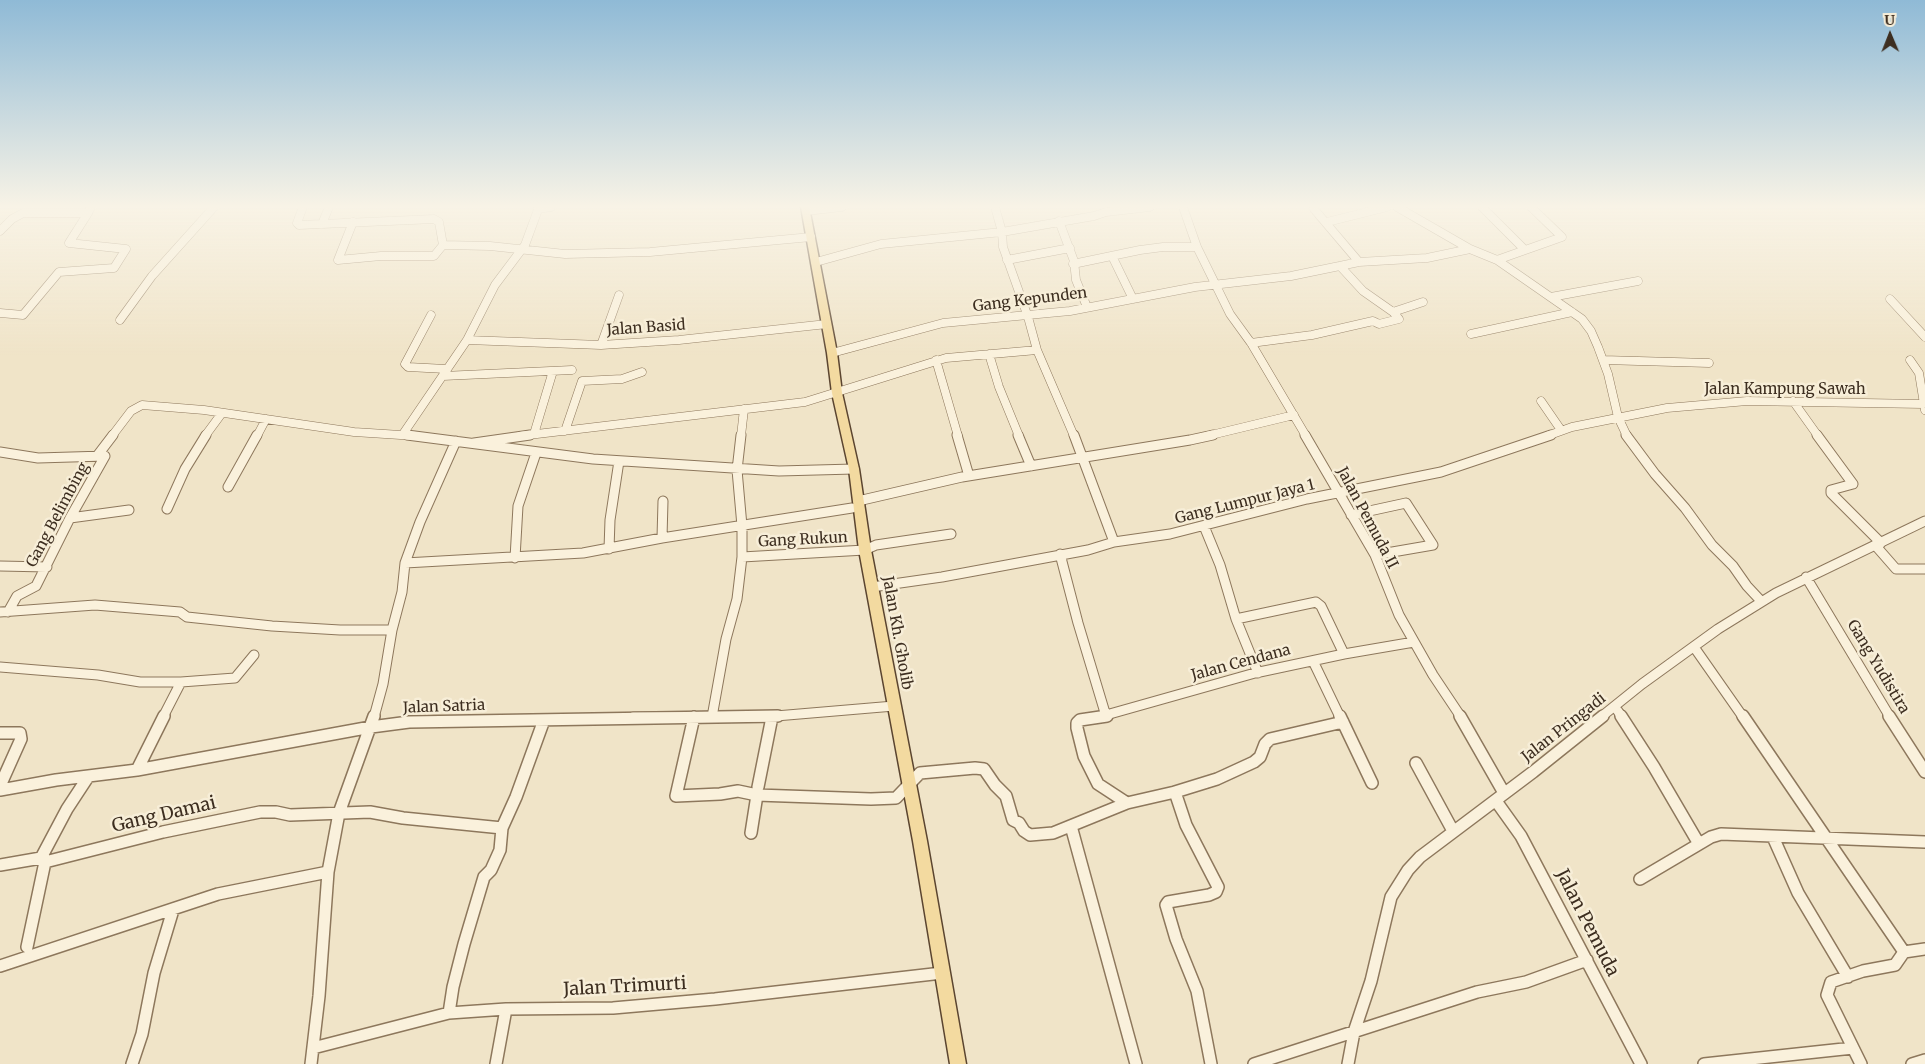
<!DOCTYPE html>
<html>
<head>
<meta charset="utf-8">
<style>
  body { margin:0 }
  #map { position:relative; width:1925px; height:1064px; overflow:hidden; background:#f0e4c8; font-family:Merriweather,serif }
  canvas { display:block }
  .north { position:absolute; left:1865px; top:10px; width:50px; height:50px; -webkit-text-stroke:4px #f7eed8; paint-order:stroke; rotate:359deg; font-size:14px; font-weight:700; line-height:20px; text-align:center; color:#3d2e20 }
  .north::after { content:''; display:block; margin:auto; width:18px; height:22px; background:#3d2e20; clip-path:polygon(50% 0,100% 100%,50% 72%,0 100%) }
</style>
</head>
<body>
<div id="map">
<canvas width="1925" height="1064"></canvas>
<div class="north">U</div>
</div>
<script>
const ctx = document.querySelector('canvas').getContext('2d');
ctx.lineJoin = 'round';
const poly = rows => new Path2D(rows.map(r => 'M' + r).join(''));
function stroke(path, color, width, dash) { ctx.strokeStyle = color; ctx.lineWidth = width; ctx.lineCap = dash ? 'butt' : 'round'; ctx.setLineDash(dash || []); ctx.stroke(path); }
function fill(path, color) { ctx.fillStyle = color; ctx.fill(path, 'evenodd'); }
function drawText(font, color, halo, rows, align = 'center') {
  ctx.font = font + ' Merriweather,serif'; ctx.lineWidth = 5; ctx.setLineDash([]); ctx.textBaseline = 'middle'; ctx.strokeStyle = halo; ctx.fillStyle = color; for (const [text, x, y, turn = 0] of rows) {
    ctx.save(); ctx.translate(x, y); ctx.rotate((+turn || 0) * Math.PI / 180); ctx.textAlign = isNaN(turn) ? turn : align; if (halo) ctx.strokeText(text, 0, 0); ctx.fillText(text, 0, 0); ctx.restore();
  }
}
const minorFar2 = poly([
  [303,207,297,223,299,225,434,219,439,222,443,245,490,246,565,254,650,252,811,237],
  [995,207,1002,232,1003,247,1028,317,1037,350,1074,436],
  [1183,207,1197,247,1230,314,1251,343,1306,436],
  [1397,207,1470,249,1497,260,1582,319,1591,331,1598,347,1608,374,1618,417,1627,436],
  [1482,207,1525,250],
  [538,209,551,207],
  [1314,209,1359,262],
  [806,211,842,207],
  [1059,221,1074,261,1076,280,1087,307],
  [353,222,338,260,381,256,434,256,443,245],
  [1327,222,1387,207],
  [322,224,329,207],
  [0,231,12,219,23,213,88,213,91,207],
  [1112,256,1133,299],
  [1007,260,1070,248],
  [1497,260,1562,237,1531,207],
  [816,262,881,244,1002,232,1094,216,1106,212,1150,207],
  [1073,264,1140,250,1163,247,1197,247],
  [1551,297,1638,281],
  [1890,299,1925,337],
  [1393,312,1423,302],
  [0,313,23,315,59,272,114,268,126,249,69,243,88,213],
  [431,315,405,364,408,367,446,369],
  [120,320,152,276,214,207],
  [1471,334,1572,312],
  [467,340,601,345,679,340,827,324],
  [1251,343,1312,335,1373,321,1379,324,1399,319,1393,312,1363,291,1340,266],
  [601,345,619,295],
  [832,353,943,323,1070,311,1195,287,1291,276,1359,262,1427,258,1470,249],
  [989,354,999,387,1019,436],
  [936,360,958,436],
  [1603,360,1709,363],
  [1910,360,1919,373,1925,410],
  [443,376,572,370],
  [1541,401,1561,430],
  [1793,401,1818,436],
  [565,431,582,381,622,379,642,372],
  [403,434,467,340,495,285,525,245,539,207],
  [534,434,553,371],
  [112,436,131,411,142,405,204,410,354,432,416,436],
  [205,436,222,413],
  [257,436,266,419],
  [520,436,805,402,946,358,1037,350],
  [741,436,744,409],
  [1207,436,1294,415],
  [1547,436,1572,427,1667,408,1747,401,1923,404]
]);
const minorFar1 = poly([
  [407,435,593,459,779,471,854,469],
  [957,435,969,476],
  [1018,435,1031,466],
  [1074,435,1114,542],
  [1305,435,1375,555,1399,615,1433,675,1461,717],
  [1626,435,1655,474,1685,508,1712,545,1733,566,1747,586,1761,601],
  [1817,435,1853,484,1831,490,1831,493,1881,543],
  [474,443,530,435],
  [0,452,38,458,105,456,70,518,36,586,17,596,8,612],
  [97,456,113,435],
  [228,487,257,435],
  [858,501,962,477,1190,440,1213,435],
  [167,509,185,469,206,435],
  [1351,515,1406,503,1433,545,1375,555],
  [70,518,129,510],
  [1204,526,1220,565,1236,619,1258,673],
  [662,538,663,501],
  [1875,545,1896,569,1925,569],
  [609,549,610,520,619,461],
  [1060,554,1078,623,1106,716],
  [742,557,865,550,876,545,951,534],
  [515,558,518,506,536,453],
  [405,563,583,553,662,538,852,508],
  [0,566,47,567],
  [1806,577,1890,717],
  [872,587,942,577,1088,550,1114,542,1170,534,1307,499,1441,472,1551,435],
  [0,612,95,605,180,612,187,617,272,626,340,630,392,630],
  [1236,619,1316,602,1321,606,1344,654],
  [1694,647,1743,717],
  [1313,661,1340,717],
  [0,667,98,675,140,682,181,682,235,678,254,655],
  [1615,707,1622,717],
  [163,717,181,682],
  [374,717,383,684,392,630,402,592,405,563,420,522,456,441],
  [633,717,764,717,894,706],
  [712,717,726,639,737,599,742,557,742,526,737,470,741,435],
  [1099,717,1255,673,1344,654,1414,642],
  [1601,717,1642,684,1718,629,1776,593,1925,521]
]);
const minor = poly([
  [1107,716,1080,720,1077,723,1077,728,1084,756,1098,784,1127,803],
  [1340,716,1372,783],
  [1460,716,1504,793],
  [1621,716,1654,767,1699,844],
  [1743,716,1904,952,1895,965,1863,971,1831,982,1827,995,1861,1064],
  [1889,716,1925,772],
  [694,717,676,796,720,794,738,791,757,795,871,799,896,798,920,773,975,768,984,769,995,785,1006,796,1013,820,1019,823,1024,831,1030,835,1053,833,1127,803,1175,792,1217,779,1254,762,1260,757,1265,744,1270,739,1343,722],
  [0,733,20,733,21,739,0,786],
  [1416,763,1453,831],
  [137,770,164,716],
  [758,787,772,717],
  [0,790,56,780,137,770,371,727,409,722,778,716],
  [1175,792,1186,825,1218,887,1216,892,1209,895,1168,902,1166,905,1176,939,1197,991,1211,1064],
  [1496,801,1521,836,1641,1064],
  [1071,826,1136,1064],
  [751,833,757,795],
  [1773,837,1798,893,1848,977],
  [41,858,67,809,88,777],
  [0,865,41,858,45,862,163,832,260,812,276,812,290,815,370,812,403,818,502,828,516,797,544,720],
  [1640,879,1711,837,1721,834,1925,842],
  [27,947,45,862],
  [1904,952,1925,949],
  [0,966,218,894,328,872],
  [449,1013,453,987,464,944,484,877,491,870,500,850,502,828],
  [313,1048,449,1013,506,1009,613,1008,715,999,942,973],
  [132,1064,142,1034,154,973,173,910],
  [311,1064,319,996,328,872,339,813,374,716],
  [496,1064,506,1009],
  [1254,1064,1477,992,1526,982,1587,960],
  [1348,1064,1354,1032,1371,981,1391,897,1408,870,1420,857,1533,772,1603,716],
  [1704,1064,1853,1048],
  [1912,1064,1925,1060]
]);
const major = poly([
  [801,207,809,207,837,353,842,393,859,469,871,550,927,841,966,1064,950,1064,913,841,859,550,849,469,832,393,827,353,801,207]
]);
const streetNames = [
  ["Gang Kepunden",1030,300,-7],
  ["Jalan Basid",646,328,-4],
  ["Jalan Kampung Sawah",1785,390],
  ["Gang Lumpur Jaya 1",1245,502,-14],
  ["Gang Belimbing",58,515,-62],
  ["Jalan Pemuda II",1367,518,62],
  ["Gang Rukun",803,540,-3],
  ["Jalan Kh. Gholib",897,633,80],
  ["Jalan Cendana",1241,663,-15],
  ["Gang Yudistira",1878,667,59],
  ["Jalan Satria",444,707,-2],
  ["Jalan Pringadi",1564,728,-38]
];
const nearStreetnames = [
  ["Gang Damai",164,815,-13],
  ["Jalan Pemuda",1587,923,63],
  ["Jalan Trimurti",625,987,-3]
];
stroke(minorFar2, '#8d775c', 9);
stroke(minorFar1, '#8d775c', 11);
stroke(minor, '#8d775c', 14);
stroke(major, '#5b4530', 3);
stroke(minorFar2, '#faf1dc', 8);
stroke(minorFar1, '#faf1dc', 9);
stroke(minor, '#faf1dc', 11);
fill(major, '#f3daa0');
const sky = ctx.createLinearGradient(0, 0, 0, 356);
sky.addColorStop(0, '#8fbad6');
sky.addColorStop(0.58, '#f8f3e6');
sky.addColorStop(1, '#f8f3e600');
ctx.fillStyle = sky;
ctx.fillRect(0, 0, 1925, 356);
drawText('15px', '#3d2e20', '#f7eed8', streetNames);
drawText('18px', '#3d2e20', '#f7eed8', nearStreetnames);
</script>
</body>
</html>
